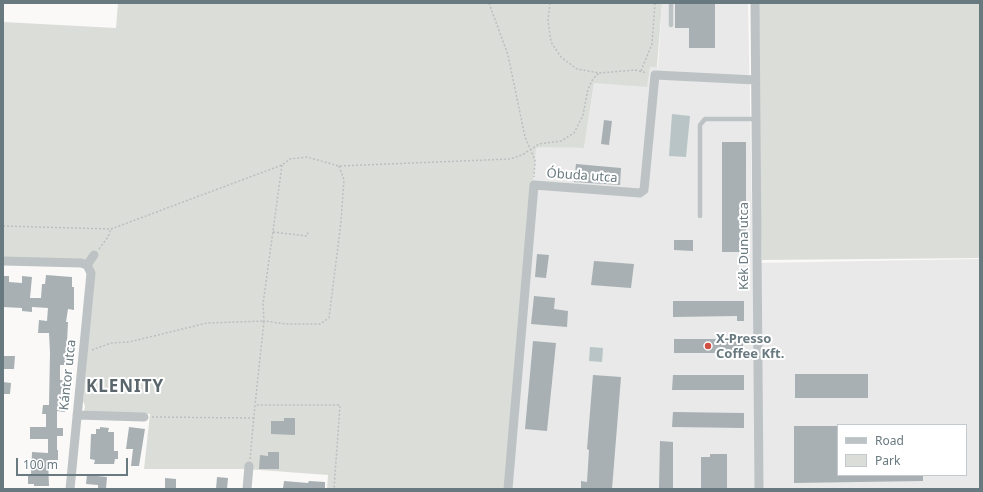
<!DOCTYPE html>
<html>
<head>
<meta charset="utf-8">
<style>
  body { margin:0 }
  #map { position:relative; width:983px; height:492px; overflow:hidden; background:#faf9f8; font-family:"Noto Sans",sans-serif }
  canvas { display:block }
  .frame { position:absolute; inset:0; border:4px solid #68797f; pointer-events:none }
  .legend { position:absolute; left:837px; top:424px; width:130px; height:52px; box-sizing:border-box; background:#fff; border:1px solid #c3c9cc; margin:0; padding:5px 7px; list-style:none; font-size:12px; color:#68797f }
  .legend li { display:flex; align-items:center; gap:8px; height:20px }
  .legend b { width:20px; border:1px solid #c3c9cc }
  .scale { position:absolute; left:16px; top:458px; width:112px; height:18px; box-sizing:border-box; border:2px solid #68797f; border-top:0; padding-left:5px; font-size:12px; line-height:14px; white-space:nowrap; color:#68797f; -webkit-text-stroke:3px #fff; paint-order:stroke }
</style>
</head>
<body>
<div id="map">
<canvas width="983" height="492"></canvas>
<div class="frame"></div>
<ul class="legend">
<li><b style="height:5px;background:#bdc3c5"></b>Road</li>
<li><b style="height:11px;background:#dbded8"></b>Park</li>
</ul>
<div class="scale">100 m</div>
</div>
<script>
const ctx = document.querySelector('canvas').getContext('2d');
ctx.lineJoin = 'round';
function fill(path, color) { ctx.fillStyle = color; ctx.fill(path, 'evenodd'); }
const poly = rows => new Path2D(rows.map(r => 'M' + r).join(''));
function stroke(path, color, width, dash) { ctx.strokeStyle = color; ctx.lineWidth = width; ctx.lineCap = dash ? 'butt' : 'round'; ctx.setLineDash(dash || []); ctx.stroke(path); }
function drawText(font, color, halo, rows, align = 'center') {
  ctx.font = font + ' "Noto Sans",sans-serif'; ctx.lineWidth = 4; ctx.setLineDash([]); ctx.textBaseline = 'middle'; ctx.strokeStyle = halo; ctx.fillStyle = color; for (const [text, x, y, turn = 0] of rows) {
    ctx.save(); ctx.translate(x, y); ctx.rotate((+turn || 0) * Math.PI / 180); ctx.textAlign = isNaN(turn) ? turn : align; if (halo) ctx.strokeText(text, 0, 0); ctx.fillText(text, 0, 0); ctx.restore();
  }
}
const built = poly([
  [662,3,748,3,753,263,980,259,980,489,512,489,533,146,584,148,594,83,650,67,658,67],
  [838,425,966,425,966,475,838,475]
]);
const green = poly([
  [118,3,662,3,657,67,650,67,647,87,594,83,584,148,543,147,536,148,505,489,327,489,328,475,246,469,144,469,150,414,84,413,85,406,83,401,87,357,91,265,3,257,3,22,116,28],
  [753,3,980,3,980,258,762,260]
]);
const water = poly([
  [672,114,690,116,686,157,669,156],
  [590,347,603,348,602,362,589,361]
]);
const building = poly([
  [675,3,715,3,715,48,689,48,689,28,675,28],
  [604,120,612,121,609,145,601,144],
  [722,142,746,142,746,252,722,252],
  [576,164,621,168,620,185,574,182],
  [674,240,693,240,693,251,674,250],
  [537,254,549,255,546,278,535,277],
  [594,261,634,264,631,288,591,285],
  [46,275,72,277,72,287,74,287,74,310,68,309,66,322,68,322,67,343,72,343,72,351,71,351,71,365,60,365,60,380,68,380,68,389,61,389,61,403,65,403,65,412,57,411,57,428,63,428,63,436,57,436,57,450,58,450,58,460,48,460,49,486,34,486,34,484,28,484,28,474,31,475,32,452,48,453,48,439,30,439,30,427,46,427,46,414,42,414,43,405,49,405,50,353,49,333,38,333,39,320,47,321,48,308,32,307,32,312,22,311,22,308,3,307,3,276,9,276,9,282,22,283,22,276,32,277,30,298,41,298,42,284,45,284],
  [534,296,555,298,554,309,568,311,567,327,531,324],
  [673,301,744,301,744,321,737,321,737,316,673,317],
  [674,339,743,339,743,353,674,353],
  [533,341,556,343,547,431,525,429],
  [3,356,15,356,14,369,3,369],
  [795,374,868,374,868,398,795,398],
  [593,375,621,377,612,489,581,489,581,481,587,482,589,450,587,449],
  [673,375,744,375,744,390,672,390],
  [3,382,11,383,10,394,3,394],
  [673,412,744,413,744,428,672,427],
  [284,418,295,418,295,435,271,434,271,421,284,421],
  [794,426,838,426,838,475,923,475,923,481,794,483],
  [100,427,109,428,108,432,114,432,114,451,118,451,118,459,115,459,114,464,94,464,95,460,90,459,91,434,96,434,96,429,100,429],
  [129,427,145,429,139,466,131,466,133,449,126,449],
  [660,441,673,442,673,489,659,489],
  [268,452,279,452,279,469,259,469,260,455,268,456],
  [710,454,727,454,727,489,701,489,701,457,710,457],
  [87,475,107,477,106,489,98,489,98,485,86,484],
  [217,477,228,478,227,489,216,489],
  [165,478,176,479,176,489,165,489],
  [284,481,308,483,309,481,325,482,325,489,290,489,283,488]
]);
const path = poly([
  [489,3,508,55,525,137,535,160,534,177],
  [550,3,548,20,551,42,561,57,577,69,599,73,635,70,647,73],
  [641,71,652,44,655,3],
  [282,165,263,304,264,321,287,324,320,324,329,318,341,222,344,180,339,166],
  [3,226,111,229,282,165,290,159,307,157,339,166,510,159,522,155,539,144,561,141,574,133,583,115,588,89,593,79,599,73],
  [273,232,307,236,308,232],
  [99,249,108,237,111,229],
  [92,350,111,343,129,342,207,323,264,321,255,405],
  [152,417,254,418],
  [250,459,255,405,340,405,334,489]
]);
const service = poly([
  [671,25,671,3],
  [700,216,700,125,705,119,756,119]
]);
const minor = poly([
  [755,3,759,489],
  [3,261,81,263,87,265],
  [87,265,94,255],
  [77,415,144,417],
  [70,489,91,273,87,265],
  [247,489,249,466],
  [508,489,534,185,640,193,644,190,655,75,755,80]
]);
const markers = [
  [708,346,4,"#cf4f43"]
];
const streetNames = [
  ["Óbuda utca",582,176,4],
  ["Kék Duna utca",744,246,-90],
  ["Kántor utca",68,375,-84]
];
const poiNames = [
  ["X-Presso",716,339],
  ["Coffee Kft.",716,354]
];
const districtNames = [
  ["KLENITY",125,387]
];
fill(built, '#e8e9e8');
fill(green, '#dbded8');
fill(water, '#b8c4c6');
fill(building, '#a8b0b4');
stroke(path, '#babec0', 1.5, [2, 2]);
stroke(service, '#bdc3c5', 4.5);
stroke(minor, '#bdc3c5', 9);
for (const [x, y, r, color] of markers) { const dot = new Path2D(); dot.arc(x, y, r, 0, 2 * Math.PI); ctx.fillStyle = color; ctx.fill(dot); stroke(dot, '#fff', 1.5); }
drawText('13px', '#68797f', '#fff', streetNames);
drawText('bold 13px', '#68797f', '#fff', poiNames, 'left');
ctx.letterSpacing = '1px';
drawText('bold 17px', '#5a666b', '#fff', districtNames);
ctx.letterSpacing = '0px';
</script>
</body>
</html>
